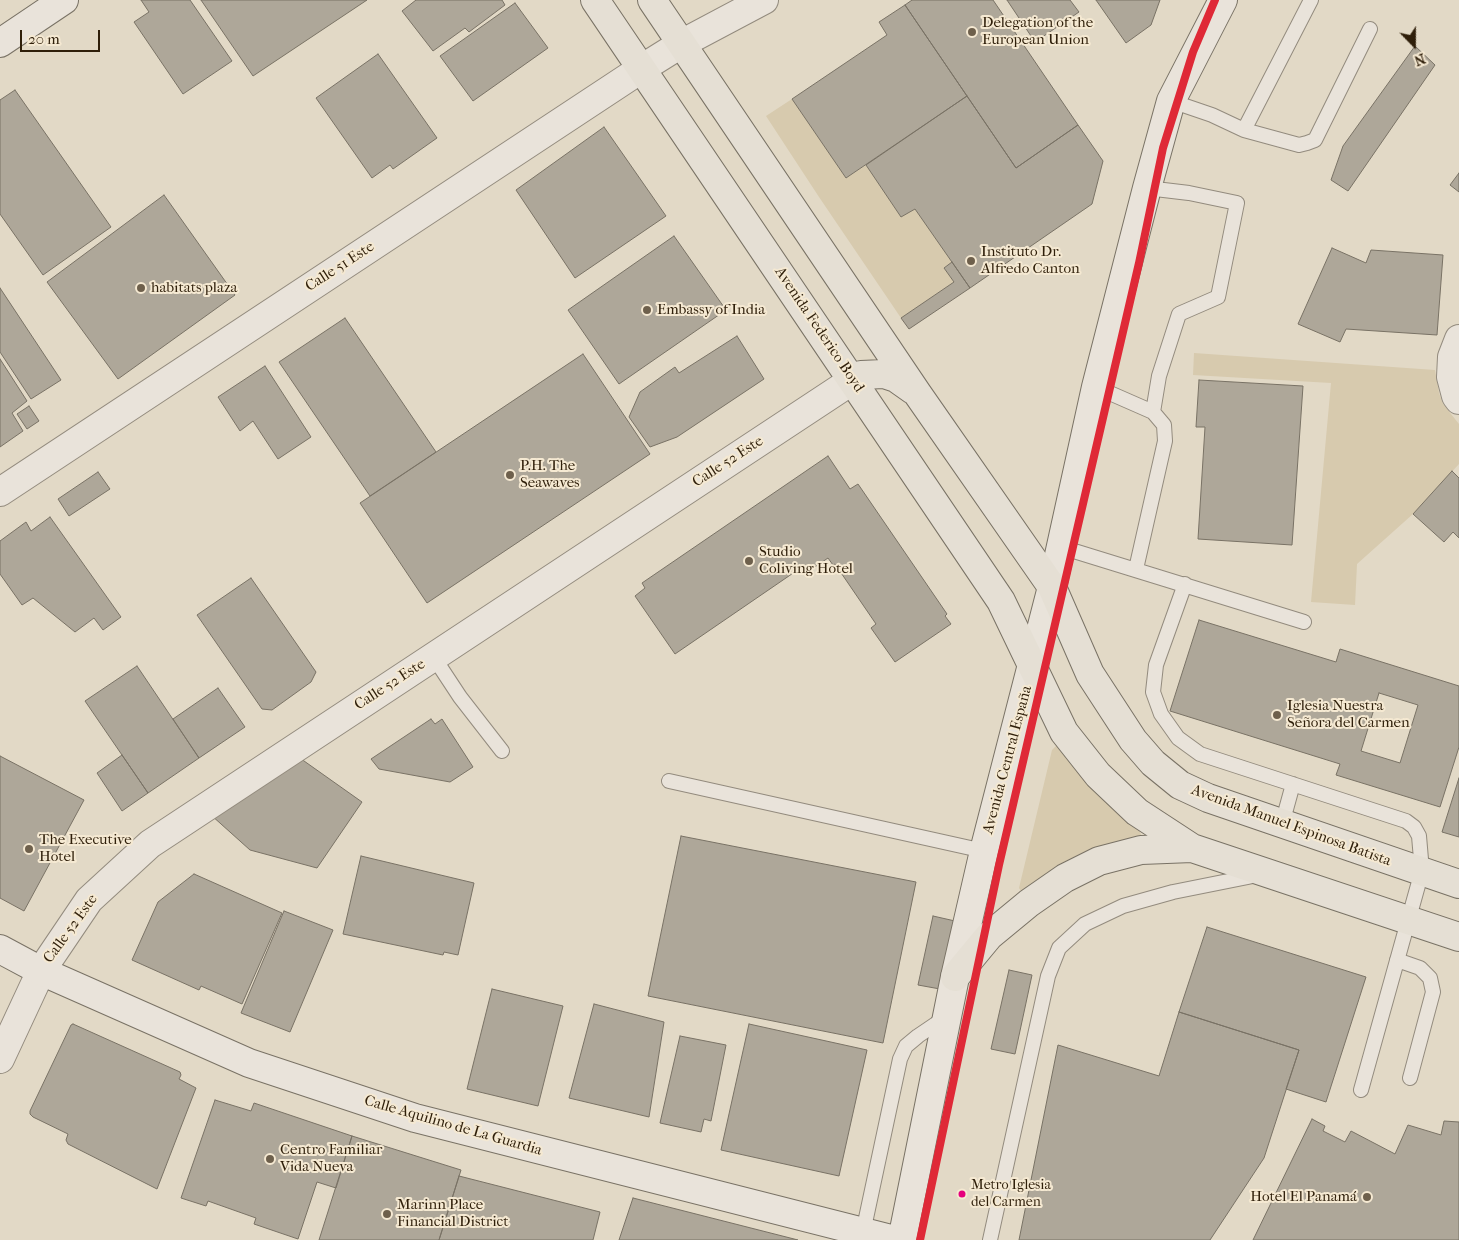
<!DOCTYPE html>
<html>
<head>
<meta charset="utf-8">
<style>
  body { margin:0 }
  #map { position:relative; width:1459px; height:1240px; overflow:hidden; background:#e2d9c6; font-family:"IM FELL French Canon",serif }
  canvas { display:block }
  .north { position:absolute; left:1389px; top:20px; width:50px; height:50px; -webkit-text-stroke:4px #f5e9d2; paint-order:stroke; rotate:158deg; font-size:14px; font-weight:700; line-height:20px; text-align:center; color:#2f1f0a }
  .north::after { content:''; display:block; margin:auto; width:18px; height:22px; background:#2f1f0a; clip-path:polygon(50% 0,100% 100%,50% 72%,0 100%) }
  .scale { position:absolute; left:20px; top:30px; width:80px; height:22px; box-sizing:border-box; border:2px solid #2f1f0a; border-top:0; padding-left:6px; font-size:15px; line-height:18px; white-space:nowrap; color:#2f1f0a; -webkit-text-stroke:4px #f5e9d2; paint-order:stroke }
</style>
</head>
<body>
<div id="map">
<canvas width="1459" height="1240"></canvas>
<div class="north">N</div>
<div class="scale">20 m</div>
</div>
<script>
const ctx = document.querySelector('canvas').getContext('2d');
ctx.lineJoin = 'round';
function fill(path, color) { ctx.fillStyle = color; ctx.fill(path, 'evenodd'); }
const poly = rows => new Path2D(rows.map(r => 'M' + r).join(''));
function stroke(path, color, width, dash) { ctx.strokeStyle = color; ctx.lineWidth = width; ctx.lineCap = dash ? 'butt' : 'round'; ctx.setLineDash(dash || []); ctx.stroke(path); }
function drawText(font, color, halo, rows, align = 'center') {
  ctx.font = font + ' "IM FELL French Canon",serif'; ctx.lineWidth = 4; ctx.setLineDash([]); ctx.textBaseline = 'middle'; ctx.strokeStyle = halo; ctx.fillStyle = color; for (const [text, x, y, turn = 0] of rows) {
    ctx.save(); ctx.translate(x, y); ctx.rotate((+turn || 0) * Math.PI / 180); ctx.textAlign = isNaN(turn) ? turn : align; if (halo) ctx.strokeText(text, 0, 0); ctx.fillText(text, 0, 0); ctx.restore();
  }
}
const green = poly([
  [792,99,846,178,866,165,901,217,915,209,952,262,944,268,954,282,901,318,819,197,766,116],
  [1194,353,1435,370,1439,393,1443,404,1459,424,1459,464,1413,514,1357,564,1355,605,1311,602,1331,383,1193,375],
  [1056,746,1061,748,1091,787,1140,832,1142,838,1023,894,1019,888,1052,750]
]);
const building = poly([
  [141,0,190,0,232,61,183,94,134,22,149,12,141,0],
  [201,0,367,0,253,76,201,0],
  [416,0,502,0,505,5,469,32,465,28,433,51,402,11,416,0],
  [912,0,993,0,1078,125,1016,168,905,5,912,0],
  [1007,0,1070,0,1079,12,1035,42,1007,0],
  [1096,0,1160,0,1151,25,1126,43,1096,0],
  [515,3,548,48,473,101,440,56,515,3],
  [905,5,967,96,846,178,792,99,887,35,879,22,905,5],
  [1415,46,1435,65,1348,191,1331,180,1343,146,1415,46],
  [378,54,437,138,393,169,390,165,372,178,316,98,378,54],
  [15,90,111,227,43,275,0,214,0,100,15,90],
  [967,96,1016,168,1078,125,1103,161,1092,204,970,288,915,209,901,217,866,165,967,96],
  [604,127,666,216,575,278,516,190,604,127],
  [1459,173,1459,192,1450,185,1459,173],
  [164,195,235,295,118,379,47,282,164,195],
  [674,236,726,310,619,384,568,310,674,236],
  [1332,248,1366,263,1371,250,1443,255,1437,335,1346,329,1340,342,1298,324,1332,248],
  [952,262,970,288,909,329,901,318,954,282,944,268,952,262],
  [0,288,61,380,31,399,0,352,0,288],
  [345,318,436,452,370,496,279,362,345,318],
  [737,336,764,379,677,437,650,447,629,417,640,392,675,367,679,373,737,336],
  [583,354,650,454,427,603,360,503,583,354],
  [0,359,27,401,12,413,23,431,0,447,0,359],
  [265,366,311,437,278,459,253,421,240,431,218,397,265,366],
  [1199,380,1303,386,1292,545,1198,539,1205,427,1196,427,1199,380],
  [29,406,39,421,27,429,17,414,29,406],
  [828,456,850,489,858,484,947,614,945,616,951,624,895,662,871,628,876,624,835,564,833,565,828,558,806,573,802,567,675,654,635,596,645,588,642,583,828,456],
  [1452,471,1459,478,1459,538,1453,532,1444,542,1413,514,1452,471],
  [98,472,110,489,69,516,58,499,98,472],
  [50,517,121,617,103,630,94,618,75,632,33,598,22,605,0,574,0,541,26,522,31,531,50,517],
  [251,578,316,672,311,682,272,710,262,709,197,615,251,578],
  [1199,620,1336,662,1340,649,1459,686,1459,747,1440,807,1336,775,1340,764,1170,711,1199,620],
  [1379,693,1418,705,1400,763,1361,751,1379,693],
  [137,666,199,758,148,793,85,701,137,666],
  [218,688,245,727,199,758,173,719,218,688],
  [431,719,435,724,442,719,473,767,450,782,379,769,371,759,431,719],
  [122,755,148,793,122,811,97,773,122,755],
  [0,756,84,800,24,911,0,898,0,756],
  [297,756,362,802,317,868,250,850,211,815,297,756],
  [1459,778,1459,837,1442,832,1459,778],
  [681,836,916,882,883,1043,648,996,681,836],
  [361,856,474,883,458,955,444,952,443,955,343,934,361,856],
  [194,874,282,913,242,1004,201,986,199,990,132,960,158,902,194,874],
  [284,911,333,930,290,1032,241,1013,284,911],
  [933,916,955,921,940,989,918,985,933,916],
  [1207,927,1366,977,1326,1102,1286,1089,1299,1050,1179,1012,1207,927],
  [1009,970,1032,975,1015,1054,991,1049,1009,970],
  [492,989,563,1006,538,1106,467,1089,492,989],
  [594,1004,664,1022,649,1117,569,1098,594,1004],
  [1179,1012,1299,1050,1264,1158,1210,1240,1019,1240,1058,1045,1159,1076,1179,1012],
  [73,1024,180,1072,181,1075,179,1079,196,1088,157,1189,68,1144,66,1140,68,1134,33,1117,30,1114,30,1111,71,1025,73,1024],
  [749,1024,867,1050,839,1176,721,1150,749,1024],
  [680,1036,726,1045,711,1121,704,1119,701,1132,660,1123,680,1036],
  [215,1100,251,1111,254,1103,352,1136,336,1188,317,1182,298,1239,254,1224,256,1218,208,1201,206,1206,181,1198,215,1100],
  [1312,1119,1325,1126,1323,1131,1345,1142,1351,1131,1395,1154,1408,1125,1441,1135,1444,1121,1459,1122,1459,1240,1253,1240,1312,1119],
  [352,1136,461,1170,439,1240,319,1240,352,1136],
  [459,1176,600,1212,593,1240,439,1240,459,1176],
  [633,1198,798,1240,619,1240,633,1198]
]);
const lane = poly([
  [1171,101,1212,115,1244,130,1299,145,1307,143,1315,140,1370,29],
  [1244,130,1311,0],
  [1147,188,1189,193,1237,203,1218,297,1179,314,1159,376,1153,412],
  [1096,387,1153,412,1164,425,1165,441,1136,569],
  [1061,547,1304,622],
  [1185,584,1156,665,1153,692,1161,714,1178,738,1200,754,1406,821,1414,827,1419,836,1422,871,1361,1090],
  [433,656,460,697,502,751],
  [669,781,984,851],
  [1282,824,1293,784],
  [1397,960,1420,968,1430,978,1433,992,1410,1078],
  [862,1237,900,1059,906,1046,918,1036,946,1017],
  [990,1240,1048,976,1059,948,1085,924,1123,906,1173,892,1258,875]
]);
const street = poly([
  [1459,339,1452,357,1451,377,1456,396,1459,400],
  [0,492,641,69,681,44,764,0],
  [0,1059,41,971,89,900,150,844,853,380]
]);
const secondary = poly([
  [0,43,64,0],
  [0,949,41,971,249,1063,415,1118,895,1240],
  [902,1240,955,977,984,851,1052,587,1096,387,1147,188,1171,101,1223,0]
]);
const primary = poly([
  [595,0,1001,601,1064,732,1098,775,1137,812,1192,848,1459,937],
  [652,0,917,393,1052,587,1090,674,1133,740,1153,763,1180,785,1208,798,1459,884],
  [853,380,861,375,884,374,896,378,913,390],
  [955,977,989,936,1029,903,1065,878,1099,861,1141,850,1192,848]
]);
const metro1 = poly([
  [920,1240,999,865,1139,263,1163,148,1193,52,1215,0]
]);
const markers = [
  [972,32,5,"#6e604c"],
  [971,261,5,"#6e604c"],
  [141,288,5,"#6e604c"],
  [647,310,5,"#6e604c"],
  [510,475,5,"#6e604c"],
  [749,561,5,"#6e604c"],
  [1277,715,5,"#6e604c"],
  [29,849,5,"#6e604c"],
  [270,1159,5,"#6e604c"],
  [962,1194,4.5,"#e5007d"],
  [1367,1197,5,"#6e604c"],
  [387,1214,5,"#6e604c"]
];
const busNames = [
  ["Metro Iglesia",971,1186],
  ["del Carmen",971,1203]
];
const poiNames = [
  ["Delegation of the",982,23],
  ["European Union",982,40],
  ["Instituto Dr.",981,252],
  ["Alfredo Canton",981,269],
  ["habitats plaza",151,288],
  ["Embassy of India",657,310],
  ["P.H. The",520,466],
  ["Seawaves",520,483],
  ["Studio",759,552],
  ["Coliving Hotel",759,569],
  ["Iglesia Nuestra",1287,706],
  ["Señora del Carmen",1287,723],
  ["The Executive",39,840],
  ["Hotel",39,857],
  ["Centro Familiar",280,1150],
  ["Vida Nueva",280,1167],
  ["Hotel El Panamá",1357,1197,"right"],
  ["Marinn Place",397,1205],
  ["Financial District",397,1222]
];
const streetNames = [
  ["Calle 51 Este",340,267,-33],
  ["Avenida Federico Boyd",819,330,56],
  ["Calle 52 Este",728,462,-33],
  ["Calle 52 Este",390,685,-33],
  ["Avenida Central España",1008,760,-75],
  ["Avenida Manuel Espinosa Batista",1291,826,20],
  ["Calle 52 Este",71,929,-54],
  ["Calle Aquilino de La Guardia",453,1126,16]
];
fill(green, '#d7caae');
fill(building, '#aea799');
stroke(building, '#797265', 1);
stroke(lane, '#938b7e', 16);
stroke(street, '#938b7e', 30);
stroke(secondary, '#797265', 30);
stroke(primary, '#797265', 30);
stroke(lane, '#e9e3da', 14);
stroke(street, '#e9e3da', 28);
stroke(secondary, '#e9e3da', 28);
stroke(primary, '#e5dfd4', 28);
stroke(metro1, '#df2937', 8);
for (const [x, y, r, color] of markers) { const dot = new Path2D(); dot.arc(x, y, r, 0, 2 * Math.PI); ctx.fillStyle = color; ctx.fill(dot); stroke(dot, '#f5e9d2', 2); }
drawText('14px', '#2f1f0a', '#f5e9d2', busNames, 'left');
drawText('15px', '#2f1f0a', '#f5e9d2', poiNames, 'left');
drawText('15px', '#2f1f0a', '#f5e9d2', streetNames);
</script>
</body>
</html>
